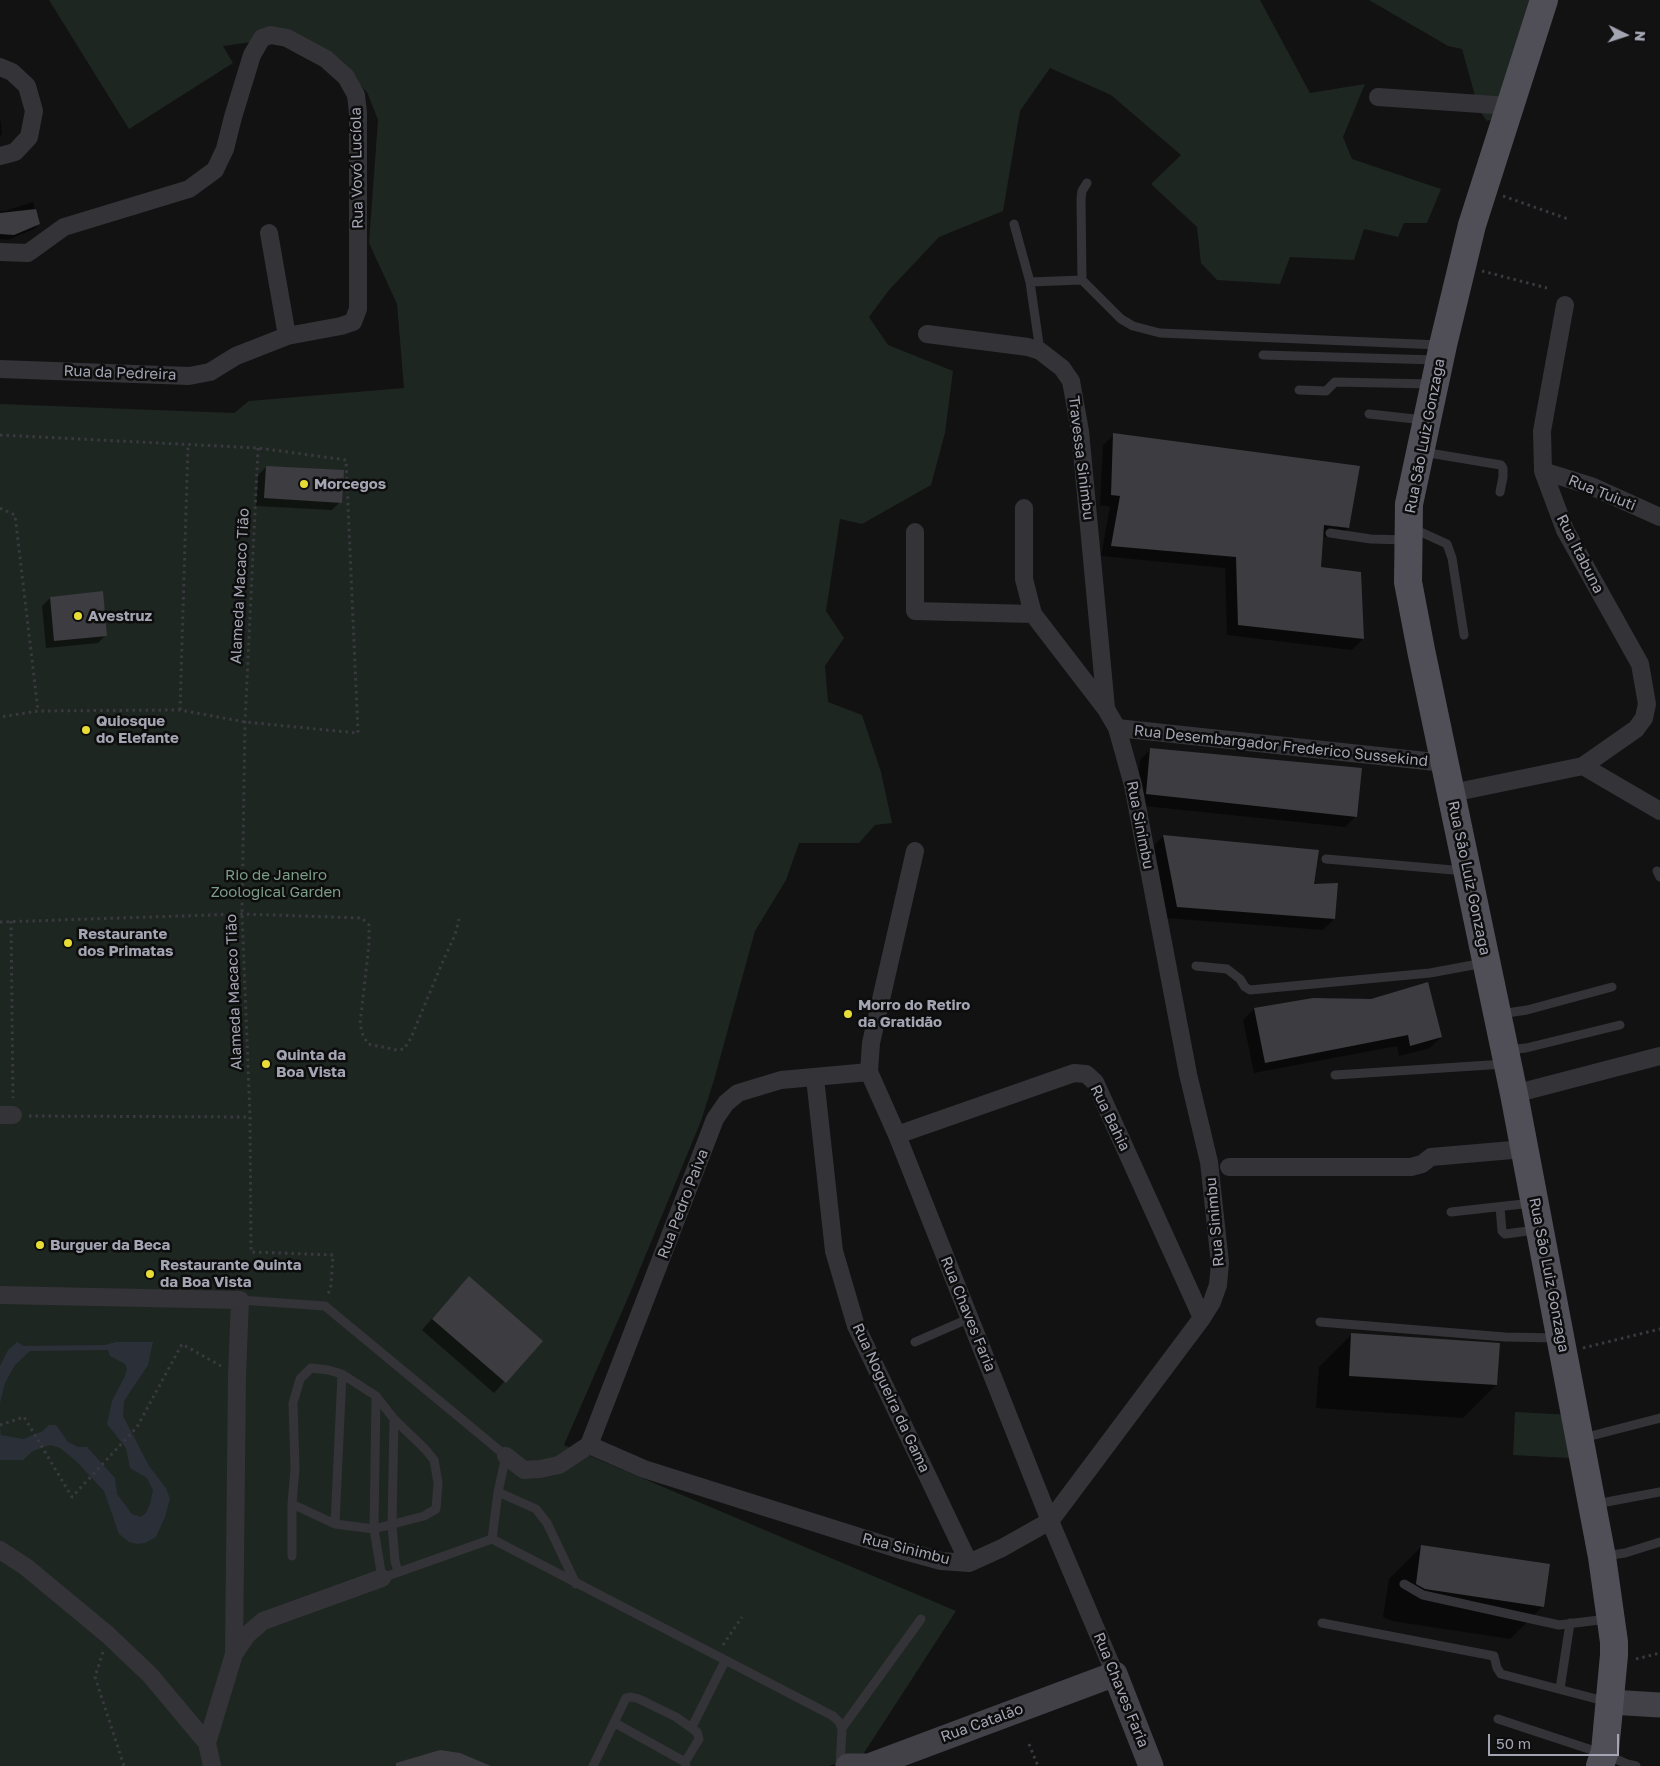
<!DOCTYPE html>
<html>
<head>
<meta charset="utf-8">
<style>
  body { margin:0 }
  #map { position:relative; width:1660px; height:1766px; overflow:hidden; background:#121213; font-family:"Golos Text",sans-serif }
  canvas { display:block }
  .north { position:absolute; left:1600px; top:10px; width:50px; height:50px; -webkit-text-stroke:4px #0d0d0e; paint-order:stroke; rotate:94deg; font-size:14px; font-weight:700; line-height:20px; text-align:center; color:#a4a5b3 }
  .north::after { content:''; display:block; margin:auto; width:18px; height:22px; background:#a4a5b3; clip-path:polygon(50% 0,100% 100%,50% 72%,0 100%) }
  .scale { position:absolute; left:1488px; top:1734px; width:131px; height:22px; box-sizing:border-box; border:2px solid #a4a5b3; border-top:0; padding-left:6px; font-size:15px; line-height:18px; white-space:nowrap; color:#a4a5b3; -webkit-text-stroke:4px #0d0d0e; paint-order:stroke }
</style>
</head>
<body>
<div id="map">
<canvas width="1660" height="1766"></canvas>
<div class="north">N</div>
<div class="scale">50 m</div>
</div>
<script>
const ctx = document.querySelector('canvas').getContext('2d');
ctx.lineJoin = 'round';
function fill(path, color) { ctx.fillStyle = color; ctx.fill(path, 'evenodd'); }
const poly = rows => new Path2D(rows.map(r => 'M' + r).join(''));
function stroke(path, color, width, dash) { ctx.strokeStyle = color; ctx.lineWidth = width; ctx.lineCap = dash ? 'butt' : 'round'; ctx.setLineDash(dash || []); ctx.stroke(path); }
function drawText(font, color, halo, rows, align = 'center') {
  ctx.font = font + ' "Golos Text",sans-serif'; ctx.lineWidth = 5; ctx.setLineDash([]); ctx.textBaseline = 'middle'; ctx.strokeStyle = halo; ctx.fillStyle = color; for (const [text, x, y, turn = 0] of rows) {
    ctx.save(); ctx.translate(x, y); ctx.rotate((+turn || 0) * Math.PI / 180); ctx.textAlign = isNaN(turn) ? turn : align; if (halo) ctx.strokeText(text, 0, 0); ctx.fillText(text, 0, 0); ctx.restore();
  }
}
const green = poly([
  [49,0,1260,0,1310,93,1365,84,1343,137,1352,159,1441,189,1427,223,1404,223,1398,237,1364,229,1354,260,1290,257,1280,284,1217,280,1201,263,1197,227,1151,184,1181,155,1111,95,1050,68,1020,111,1003,211,939,237,889,290,869,317,888,345,953,371,945,433,931,485,862,524,840,519,826,611,844,638,825,666,828,702,862,715,881,772,892,823,875,825,859,843,799,843,786,880,755,931,714,1080,701,1121,630,1293,564,1445,956,1611,862,1756,829,1766,0,1766,0,404,234,413,249,401,404,388,397,304,369,243,378,120,367,92,324,50,266,40,223,46,233,63,129,129],
  [1369,0,1546,0,1503,116,1487,121,1479,110,1462,49,1448,46],
  [1515,1412,1571,1415,1569,1458,1513,1455]
]);
const water = poly([
  [17,1342,24,1346,105,1345,116,1342,153,1342,148,1365,124,1401,123,1416,149,1466,166,1488,170,1499,165,1517,156,1537,145,1543,137,1544,129,1542,119,1534,104,1491,76,1461,60,1448,50,1445,33,1451,23,1460,0,1460,0,1426,1,1435,23,1439,43,1431,49,1425,56,1425,68,1442,78,1447,87,1447,115,1478,117,1494,132,1514,141,1517,146,1513,150,1504,153,1490,147,1478,130,1468,126,1448,107,1424,112,1401,125,1376,127,1369,125,1364,110,1356,108,1350,30,1351,15,1365,5,1383,0,1403,0,1366,8,1350]
]);
const shadow = poly([
  [0,116,2,134,0,136],
  [33,202,39,224,34,229,8,240,0,239,0,211,5,211],
  [1114,435,1348,528,1337,539,1322,536,1320,568,1363,639,1352,650,1227,635,1225,568,1101,556,1110,507,1100,505,1103,445],
  [266,467,340,502,332,510,256,506,258,475],
  [50,598,106,635,98,643,46,648,42,606],
  [1151,749,1356,816,1345,827,1135,805,1140,760],
  [1163,836,1313,885,1334,919,1323,930,1166,918,1153,847],
  [1254,1009,1441,1037,1430,1048,1399,1056,1397,1046,1254,1073,1243,1020],
  [458,1289,541,1341,494,1393,422,1330],
  [1352,1334,1496,1385,1463,1418,1316,1408,1319,1367],
  [1422,1546,1543,1606,1510,1639,1392,1621,1383,1617,1389,1579]
]);
const building = poly([
  [36,209,40,224,14,235,0,234,0,213],
  [1113,433,1360,466,1349,528,1324,525,1321,567,1361,572,1364,639,1238,625,1236,557,1111,546,1120,496,1111,495],
  [266,466,344,470,342,503,264,498],
  [103,591,107,636,54,641,50,597],
  [1150,748,1362,768,1357,817,1146,794],
  [1163,835,1319,850,1314,884,1338,883,1335,919,1177,907],
  [1428,982,1442,1037,1410,1046,1408,1035,1265,1063,1254,1008,1313,998,1371,999],
  [469,1276,543,1341,506,1383,432,1319],
  [1351,1333,1500,1343,1497,1385,1349,1376],
  [1421,1545,1550,1564,1544,1607,1425,1589,1416,1584],
  [440,1750,460,1753,491,1766,396,1766,396,1763]
]);
const path = poly([
  [1503,196,1568,219],
  [1482,271,1547,288],
  [0,435,258,448,346,460,358,733,245,722,180,710,38,711,0,717],
  [258,448,245,722,242,914,250,1117,251,1252,333,1255,331,1285,328,1295],
  [0,508,15,515,38,711],
  [180,710,188,445],
  [11,921,13,1098],
  [0,922,242,914,362,918,369,925,369,944,360,1024,363,1035,368,1044,397,1050,404,1049,411,1038,443,961,455,935,459,919],
  [29,1116,250,1117],
  [1583,1348,1660,1329],
  [0,1425,24,1417,72,1497,137,1427,182,1344,221,1366],
  [723,1645,742,1617],
  [103,1652,95,1677,124,1766],
  [1636,1659,1660,1653],
  [1029,1744,1038,1766]
]);
const lane = poly([
  [1014,224,1030,282,1040,351],
  [1082,280,1121,319,1133,326,1160,333,1440,345],
  [1030,282,1082,280,1081,199,1082,191,1087,183],
  [1263,355,1437,360],
  [1299,390,1326,391,1335,382,1432,384],
  [1369,414,1424,420],
  [1423,452,1501,465,1503,468,1503,477,1500,492],
  [1412,528,1447,544,1452,558,1464,635],
  [1330,533,1371,539,1406,540],
  [1326,859,1465,871],
  [1657,871,1660,877],
  [1196,966,1227,969,1240,979,1245,987,1250,990,1430,973,1484,963],
  [1500,1014,1527,1010,1612,987],
  [1508,1050,1526,1048,1620,1025],
  [1335,1075,1505,1064],
  [1500,1207,1502,1231,1505,1234,1536,1230],
  [1451,1212,1532,1203],
  [240,1300,325,1306,506,1456,498,1492,492,1539,382,1578,374,1529,376,1396],
  [1320,1322,1505,1337,1557,1338],
  [915,1342,970,1318],
  [1583,1438,1660,1418],
  [498,1492,536,1509,547,1523,576,1584],
  [292,1504,335,1524,374,1529,424,1516,436,1509,438,1483,434,1460,425,1449,394,1419],
  [1596,1504,1660,1492],
  [335,1524,342,1374],
  [492,1539,833,1716,839,1722,842,1728,840,1766],
  [292,1556,292,1504,295,1468,293,1403,300,1379,311,1368,328,1370,342,1374,376,1396,394,1419,392,1525,395,1561,398,1572],
  [1605,1556,1625,1553,1660,1542],
  [1404,1584,1423,1595,1559,1625,1607,1619],
  [1322,1623,1494,1656,1497,1668,1501,1674,1608,1702],
  [1560,1689,1570,1623],
  [1498,1719,1604,1754,1627,1764,1636,1766],
  [615,1723,685,1762],
  [692,1727,725,1661],
  [842,1728,921,1619],
  [593,1766,626,1698,631,1697,639,1699,676,1717,697,1732,699,1739,685,1762,686,1766]
]);
const street = poly([
  [0,67,12,72,27,86,34,111,29,137,15,152,0,156],
  [1378,97,1510,106],
  [269,233,287,336],
  [0,252,28,253,64,227,189,189,215,170,225,149,233,117,252,55,262,38,271,35,287,38,326,59,346,77,356,95,358,113,358,309,353,322,341,326,287,336,236,356,210,372,189,376,0,369],
  [1565,305,1542,431,1543,471,1565,530,1640,664,1647,704,1644,718,1636,729,1583,766],
  [927,334,1028,347,1040,351,1062,368,1071,381,1080,431,1106,708],
  [1543,471,1591,486,1660,517],
  [915,532,915,611,1033,614],
  [1117,728,1445,763],
  [1452,793,1583,766,1660,811],
  [915,851,871,1043,869,1072,897,1135,1050,1521,1115,1674],
  [815,1078,834,1251,856,1326,969,1563],
  [1514,1094,1660,1056],
  [0,1115,13,1115],
  [897,1135,1074,1073,1086,1074,1095,1082,1202,1318],
  [1229,1167,1411,1167,1422,1164,1431,1157,1524,1149],
  [0,1295,240,1300,237,1375,234,1654,207,1743],
  [589,1445,644,1469,901,1550,941,1561,969,1563,1002,1548,1050,1521,1202,1318,1212,1302,1218,1285,1220,1263,1209,1162,1188,1074,1133,785,1117,728,1106,709,1033,614,1024,579,1024,508],
  [589,1445,715,1119,726,1103,738,1093,781,1080,869,1072],
  [506,1456,524,1470,540,1469,559,1465,589,1445],
  [0,1550,26,1567,108,1635,150,1675,207,1743,212,1766],
  [234,1654,247,1635,263,1621,382,1578]
]);
const secondary = poly([
  [1610,1702,1660,1705],
  [848,1766,869,1766,1115,1674,1151,1766]
]);
const primary = poly([
  [1544,0,1472,225,1443,345,1409,504,1408,582,1421,650,1514,1094,1602,1557,1614,1642,1614,1655,1605,1751,1600,1766]
]);
const markers = [
  [304,484,5,"#e7dd36"],
  [78,616,5,"#e7dd36"],
  [86,730,5,"#e7dd36"],
  [68,943,5,"#e7dd36"],
  [848,1014,5,"#e7dd36"],
  [266,1064,5,"#e7dd36"],
  [40,1245,5,"#e7dd36"],
  [150,1274,5,"#e7dd36"]
];
const streetNames = [
  ["Rua Vovó Lucíola",357,168,-91],
  ["Rua da Pedreira",120,373,2],
  ["Rua São Luiz Gonzaga",1425,436,-79],
  ["Travessa Sinimbu",1081,458,83],
  ["Rua Tuiuti",1602,493,22],
  ["Rua Itabuna",1580,554,63],
  ["Alameda Macaco Tião",240,586,-87],
  ["Rua Desembargador Frederico Sussekind",1281,746,6],
  ["Rua Sinimbu",1140,825,79],
  ["Rua São Luiz Gonzaga",1469,878,78],
  ["Alameda Macaco Tião",234,992,-92],
  ["Rua Bahia",1110,1118,64],
  ["Rua Pedro Paiva",683,1204,-69],
  ["Rua Sinimbu",1215,1222,-95],
  ["Rua São Luiz Gonzaga",1549,1275,79],
  ["Rua Chaves Faria",968,1314,68],
  ["Rua Nogueira da Gama",891,1398,65],
  ["Rua Sinimbu",906,1549,14],
  ["Rua Chaves Faria",1121,1690,68],
  ["Rua Catalão",982,1723,-20]
];
const poiNames = [
  ["Morcegos",314,484],
  ["Avestruz",88,616],
  ["Quiosque",96,721],
  ["do Elefante",96,738],
  ["Restaurante",78,934],
  ["dos Primatas",78,951],
  ["Morro do Retiro",858,1005],
  ["da Gratidão",858,1022],
  ["Quinta da",276,1055],
  ["Boa Vista",276,1072],
  ["Burguer da Beca",50,1245],
  ["Restaurante Quinta",160,1265],
  ["da Boa Vista",160,1282]
];
const parkNames = [
  ["Rio de Janeiro",276,875],
  ["Zoological Garden",276,892]
];
fill(green, '#1e2621');
fill(water, '#2b2f38');
fill(shadow, '#0007');
fill(building, '#3d3c40');
stroke(path, '#39393f', 3, [2.5, 4]);
stroke(lane, '#343338', 9);
stroke(street, '#343338', 18);
stroke(secondary, '#424148', 25);
stroke(primary, '#504f57', 28);
for (const [x, y, r, color] of markers) { const dot = new Path2D(); dot.arc(x, y, r, 0, 2 * Math.PI); ctx.fillStyle = color; ctx.fill(dot); stroke(dot, '#0d0d0e', 2); }
drawText('15px', '#a4a5b3', '#0d0d0e', streetNames);
drawText('bold 15px', '#a4a5b3', '#0d0d0e', poiNames, 'left');
drawText('15px', '#7c9d87', '#0d0d0e', parkNames);
</script>
</body>
</html>
